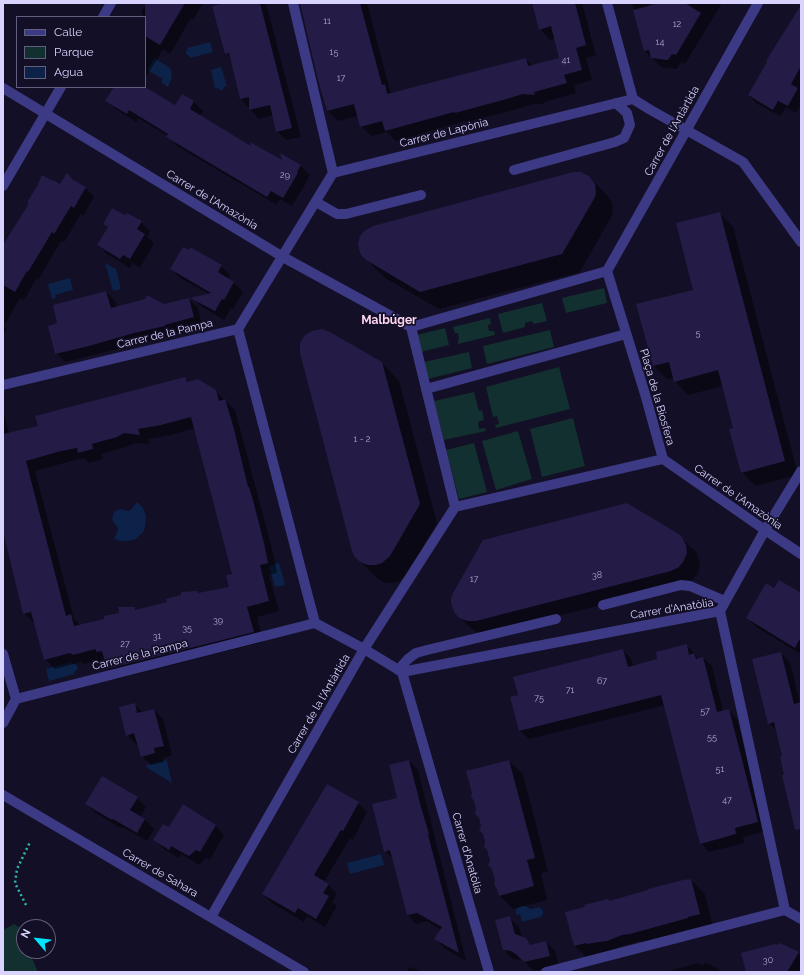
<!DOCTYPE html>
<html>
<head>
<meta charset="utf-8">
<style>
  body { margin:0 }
  #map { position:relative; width:804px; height:975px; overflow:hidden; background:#130f26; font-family:Raleway,sans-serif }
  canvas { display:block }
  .frame { position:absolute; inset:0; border:4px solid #d9d4ff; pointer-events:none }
  .legend { position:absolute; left:16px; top:16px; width:130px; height:72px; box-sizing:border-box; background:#130f26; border:1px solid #625e7d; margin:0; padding:5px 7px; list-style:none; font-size:12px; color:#d9d4ff }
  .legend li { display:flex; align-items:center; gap:8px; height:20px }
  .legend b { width:20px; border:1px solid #625e7d }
  .north { position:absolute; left:16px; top:919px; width:40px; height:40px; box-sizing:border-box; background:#130f26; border:1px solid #625e7d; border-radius:50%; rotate:298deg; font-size:11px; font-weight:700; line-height:16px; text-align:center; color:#d9d4ff }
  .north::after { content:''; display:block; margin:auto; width:14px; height:18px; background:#00e5ff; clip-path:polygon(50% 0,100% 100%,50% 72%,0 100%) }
</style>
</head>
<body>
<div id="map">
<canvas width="804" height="975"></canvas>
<div class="frame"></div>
<ul class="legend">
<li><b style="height:5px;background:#3d3a85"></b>Calle</li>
<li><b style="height:11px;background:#12302f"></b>Parque</li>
<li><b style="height:11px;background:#0c2248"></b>Agua</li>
</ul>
<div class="north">N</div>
</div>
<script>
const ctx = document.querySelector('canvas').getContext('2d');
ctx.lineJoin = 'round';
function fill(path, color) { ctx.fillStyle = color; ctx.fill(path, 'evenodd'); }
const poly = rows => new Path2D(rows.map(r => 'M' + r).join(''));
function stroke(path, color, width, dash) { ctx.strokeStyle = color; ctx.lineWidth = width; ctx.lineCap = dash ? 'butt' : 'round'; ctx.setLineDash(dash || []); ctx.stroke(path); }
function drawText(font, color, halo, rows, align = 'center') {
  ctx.font = font + ' Raleway,sans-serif'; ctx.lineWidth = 3.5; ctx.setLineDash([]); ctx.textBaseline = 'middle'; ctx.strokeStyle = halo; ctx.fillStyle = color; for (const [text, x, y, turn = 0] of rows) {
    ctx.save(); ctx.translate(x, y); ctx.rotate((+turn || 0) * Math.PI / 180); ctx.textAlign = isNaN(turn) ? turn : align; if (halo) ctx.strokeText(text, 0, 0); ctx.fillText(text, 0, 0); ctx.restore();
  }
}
const green = poly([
  [604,288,607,303,566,313,562,298],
  [542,303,547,321,534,324,532,321,525,323,525,327,503,333,498,314],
  [490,318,491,324,488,325,489,331,494,331,495,335,458,344,458,340,459,339,458,333,455,333,453,327],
  [445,328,449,345,421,352,417,335],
  [550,330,554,347,487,364,483,346],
  [469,352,472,368,428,379,424,362],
  [559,367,570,409,496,428,495,425,499,424,497,416,493,417,486,387],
  [474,392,479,411,482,410,484,420,478,422,479,429,485,428,486,431,444,440,434,401],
  [573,418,585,466,542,477,530,429],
  [518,431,532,479,496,490,482,441],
  [474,443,487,492,459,499,446,450],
  [14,924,19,927,24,939,24,951,29,951,38,972,3,972,3,930]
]);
const water = poly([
  [210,42,213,52,190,58,189,56,186,54,186,51,188,50,187,48],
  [154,58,170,68,171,70,172,78,168,87,161,82,163,79,147,70],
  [221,67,227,86,224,87,223,90,220,90,218,88,215,89,211,70],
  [105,263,116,269,121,289,113,291],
  [70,278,73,290,55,295,56,298,52,299,48,284],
  [137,502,143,508,146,516,145,527,144,531,136,539,128,541,121,541,114,539,118,530,118,528,114,523,112,519,114,512,120,509,128,511,131,510],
  [279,563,285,585,275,587,269,566],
  [71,662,72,664,75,664,78,667,77,670,74,672,74,674,49,681,46,669],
  [165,760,167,761,172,783,146,767,147,765],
  [381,854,384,865,350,874,347,863],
  [520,906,525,906,531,909,539,907,543,910,543,914,540,917,522,922,520,914,516,915,516,910]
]);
const shadow = poly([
  [147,3,203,3,193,20,191,18,170,54,163,49,145,79,145,17,142,17,143,14,141,12],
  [229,3,266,3,301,137,286,140,277,131,273,115,259,119,241,99,232,59,226,53],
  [301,3,367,3,390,91,392,93,525,59,533,66,561,59,555,38,550,40,540,29,533,3,582,3,596,55,586,58,592,80,574,85,576,93,544,102,544,104,534,104,513,110,466,122,465,121,396,141,387,132,371,136,361,126,358,116,338,121,328,111],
  [632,3,650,3,649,6,665,3,722,3,685,64,681,62,677,69,661,67,645,51],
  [801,6,801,104,796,113,786,107,780,116,756,103,749,95],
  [112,87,143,87,175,106,182,95,194,102,203,111,200,116,253,148,283,162,282,155,301,166,310,175,306,182,306,183,292,206,280,199,277,205,177,146,168,137,168,136,138,118,136,122,116,109,107,100,114,89],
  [589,177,607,195,612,203,613,206,612,215,580,272,439,309,385,278,362,255],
  [74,181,85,188,94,197,83,216,81,214,64,242,61,241,38,280,36,279,24,300,20,298,4,326,7,329,3,335,3,246,61,185],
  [719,213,733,227,798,475,755,486,742,472,734,428,723,386,688,395,675,381,674,378,667,379,654,366,694,290],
  [126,216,141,222,150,231,147,237,154,243,140,268,132,263,130,268,107,254,98,245,108,228,104,224],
  [221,266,230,275,228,279,234,283,243,292,233,309,231,308,224,320,201,306,192,298,209,294,180,278,171,269],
  [106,292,115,301,117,308,164,305,189,299,198,308,202,326,173,334,173,335,65,362,56,353,59,324],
  [381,362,399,381,437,523,407,574,400,581,393,583,386,583,379,580,355,556],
  [185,379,189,383,215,391,235,410,273,553,277,573,269,575,279,611,257,617,263,642,117,679,108,669,105,659,84,664,81,662,55,669,45,659,34,623,24,613,3,530,3,415,5,417,9,434,39,426],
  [195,428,233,575,230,588,199,594,137,611,134,608,106,619,81,626,74,619,35,471,71,461,85,458,89,463,103,459,101,454,126,447,135,443,149,444,148,439,171,435],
  [681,538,696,552,698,557,700,565,698,573,692,580,685,584,486,634,478,633,472,629,457,615],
  [774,589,801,594,801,654,756,627,747,618],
  [686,645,695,654,696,656,698,659,703,658,712,666,723,711,728,710,737,719,766,831,743,837,744,843,709,852,701,843,665,705,529,739,520,731,511,698,519,696,623,650,631,659,633,666,659,659],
  [780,653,790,662,800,704,801,703,801,831,796,826,785,776,783,757,777,731,769,723],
  [134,704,143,713,154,710,163,719,172,755,163,758,164,762,151,765,142,756,138,744,136,744,127,735],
  [409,761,418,770,466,961,444,948,436,939,441,930,427,921,416,924,408,915,394,860,385,851],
  [509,761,523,774,548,872,541,873,547,900,513,909,500,896,498,888],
  [137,798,146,807,140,817,145,820,154,829,147,841,123,827,122,828,117,826,96,813,86,804],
  [358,803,367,812,353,840,350,838,324,882,328,884,337,894,332,902,337,906,325,927,307,916,304,922,272,903,263,894],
  [215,825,224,835,210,860,206,858,199,865,181,854,179,858,164,849,155,840,170,829],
  [691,880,705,894,713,927,646,947,640,941,618,947,619,954,588,959,575,946,609,901],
  [510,918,519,927,522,938,525,939,532,946,546,942,555,951,559,965,534,971,526,963,521,960,513,959,504,950],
  [798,953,801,956,801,972,747,972],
  [705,962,724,972,664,972,699,963,703,966],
  [409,967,424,972,407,972]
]);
const building = poly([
  [145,3,185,3,160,45,145,36],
  [225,3,260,3,292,128,276,132,270,105,249,110,249,97,240,99,229,53,225,54,212,6],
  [300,3,360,3,382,85,385,84,387,94,526,58,528,66,559,58,551,26,539,30,532,3,575,3,586,45,576,48,582,70,564,75,567,83,534,92,535,95,523,94,503,100,455,113,454,112,385,131,382,121,360,127,354,104,327,111,318,80],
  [660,3,685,3,701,13,676,55,672,54,668,60,651,58,649,50,644,51,633,10],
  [801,5,801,66,791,84,798,88,788,106,778,101,773,110,748,95,767,62,766,61],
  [114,87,145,87,175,105,182,94,194,101,190,109,251,146,250,142,282,160,280,153,301,165,297,172,298,173,283,198,271,191,267,197,166,137,168,134,129,110,127,114,105,101],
  [573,172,580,172,589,176,595,184,596,194,594,199,562,254,420,292,366,260,361,255,359,249,358,243,360,236,364,231,373,226],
  [67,173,73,180,86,187,74,208,71,206,54,234,52,232,28,272,27,271,15,292,3,285,3,245,28,205,28,201,37,186,42,175,53,181,53,180,60,184],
  [112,208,125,215,127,213,142,221,137,229,145,234,130,259,123,255,120,259,97,245,108,227,103,224],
  [720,212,785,461,741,473,729,429,733,428,718,370,674,382,669,362,653,366,636,304,693,290,676,223],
  [183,247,189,250,190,247,222,265,218,272,234,282,224,300,222,299,215,311,190,298,211,293,170,269],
  [106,291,111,308,145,299,147,295,164,304,189,298,194,317,165,325,165,326,134,333,89,346,55,354,48,326,57,323,53,305],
  [322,329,330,332,382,362,420,504,390,556,382,563,376,565,368,565,360,562,354,556,352,551,300,353,300,343,304,336,312,331],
  [185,377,187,382,198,379,216,390,219,401,225,399,234,429,248,487,249,487,253,500,264,543,268,563,260,565,269,601,247,607,254,632,107,669,102,651,96,652,96,649,73,655,70,653,44,660,31,612,23,614,7,548,3,530,3,434,38,426,35,416],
  [191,417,232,574,226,575,229,587,198,593,197,591,181,592,181,595,166,599,167,602,135,610,135,607,118,607,119,613,104,616,104,619,74,626,71,614,66,616,26,461,61,451,77,448,78,453,93,449,92,444,117,437,124,433,140,435,138,429,161,425],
  [627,503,677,533,682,537,686,545,687,553,683,562,679,567,671,571,476,621,469,621,464,620,458,617,454,612,451,603,451,599,453,593,483,540],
  [779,580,801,593,801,637,795,648,746,618,766,583,774,588],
  [687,644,689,655,694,653,696,659,703,657,717,712,729,709,758,822,735,828,736,834,700,844,661,695,519,731,510,697,518,695,513,677,623,649,628,667,657,659,656,652],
  [781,652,794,704,801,702,801,829,795,830,782,775,784,775,780,757,782,756,774,722,768,724,752,659],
  [135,703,137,713,154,709,164,746,154,748,155,753,141,757,134,733,126,736,119,707],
  [409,760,421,807,429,834,428,835,459,953,434,939,442,927,417,913,407,915,390,850,384,852,372,804,397,798,389,765],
  [509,760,535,858,527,860,534,886,499,896,497,889,494,885,495,881,492,869,488,865,490,861,487,850,484,847,485,842,483,834,479,830,481,826,479,818,475,814,476,809,474,801,471,797,472,793,466,771],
  [102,776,138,797,130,810,145,819,137,833,113,819,112,820,107,817,85,804],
  [327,784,359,802,343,831,341,830,314,875,329,884,323,893,329,896,316,919,298,908,295,913,262,894],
  [183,804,216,825,200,852,196,850,189,856,171,846,169,850,153,840,163,824,169,827],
  [687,879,687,880,691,879,700,914,688,917,688,918,630,934,622,935,607,941,586,944,586,943,574,946,565,912,585,907,584,905,608,899,609,901,648,890,648,889],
  [510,916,515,934,526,938,530,945,546,941,550,956,524,962,517,955,511,951,503,950,495,920],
  [780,943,799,952,787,972,746,972,741,953,775,944,778,945]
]);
const path = poly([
  [26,905,15,883,17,869,30,842]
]);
const minor = poly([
  [293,3,333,173,633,99,607,3],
  [103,17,111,3],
  [3,88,283,257,411,327],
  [633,99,649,109,743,162,801,242],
  [514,170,615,142,624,138,630,125,627,113,616,103],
  [3,186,61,87],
  [316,202,337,214,346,214,421,195],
  [607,271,758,3],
  [607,271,645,394,663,459],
  [411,327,607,271],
  [411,327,455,507],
  [238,329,333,173],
  [3,385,238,329,315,623,16,699,3,654],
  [426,389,626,334],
  [663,459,765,530,801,554],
  [455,507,663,459],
  [603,605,681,585,690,586,725,601],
  [720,611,765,530,801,471],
  [315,623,364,649,402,672,720,611,785,910,546,972],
  [398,670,408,659,416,653,427,650,556,619],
  [402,672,489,972],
  [3,723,16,699],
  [3,795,304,972],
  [785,910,801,919],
  [211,917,364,649,455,507]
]);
const numberNames = [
  ["11",327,21],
  ["12",677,24],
  ["14",660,42],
  ["15",334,52],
  ["41",566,60],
  ["17",341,78],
  ["29",285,175],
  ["5",698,333],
  ["1 - 2",362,439],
  ["38",597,575],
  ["17",474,579],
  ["39",218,620],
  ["35",187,628],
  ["31",157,636],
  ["27",125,644],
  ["67",602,681],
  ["71",570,690],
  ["75",539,698],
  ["57",705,711],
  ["55",712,737],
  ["51",720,769],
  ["47",727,800],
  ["30",768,960]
];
const streetNames = [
  ["Carrer de l'Antàrtida",672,131,-61],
  ["Carrer de Lapònia",444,133,-14],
  ["Carrer de l'Amazònia",212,200,31],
  ["Carrer de la Pampa",165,334,-13],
  ["Plaça de la Biosfera",657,397,74],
  ["Carrer de l'Amazònia",738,497,35],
  ["Carrer d'Anatòlia",672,609,-9],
  ["Carrer de la Pampa",140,655,-14],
  ["Carrer de la l'Antàrtida",319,704,-60],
  ["Carrer d'Anatòlia",467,853,74],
  ["Carrer de Sahara",160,873,30]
];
const neighbourhoodNames = [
  ["Malbúger",389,320]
];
fill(green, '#12302f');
fill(water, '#0c2248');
fill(shadow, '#0007');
fill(building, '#241b47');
stroke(path, '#2fb8b0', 2.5, [2, 3]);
stroke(minor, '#3d3a85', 10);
drawText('9px', '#aca6d1', null, numberNames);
drawText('11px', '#d9d4ff', '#130f26', streetNames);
drawText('bold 12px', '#ffd6f0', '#130f26', neighbourhoodNames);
</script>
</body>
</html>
